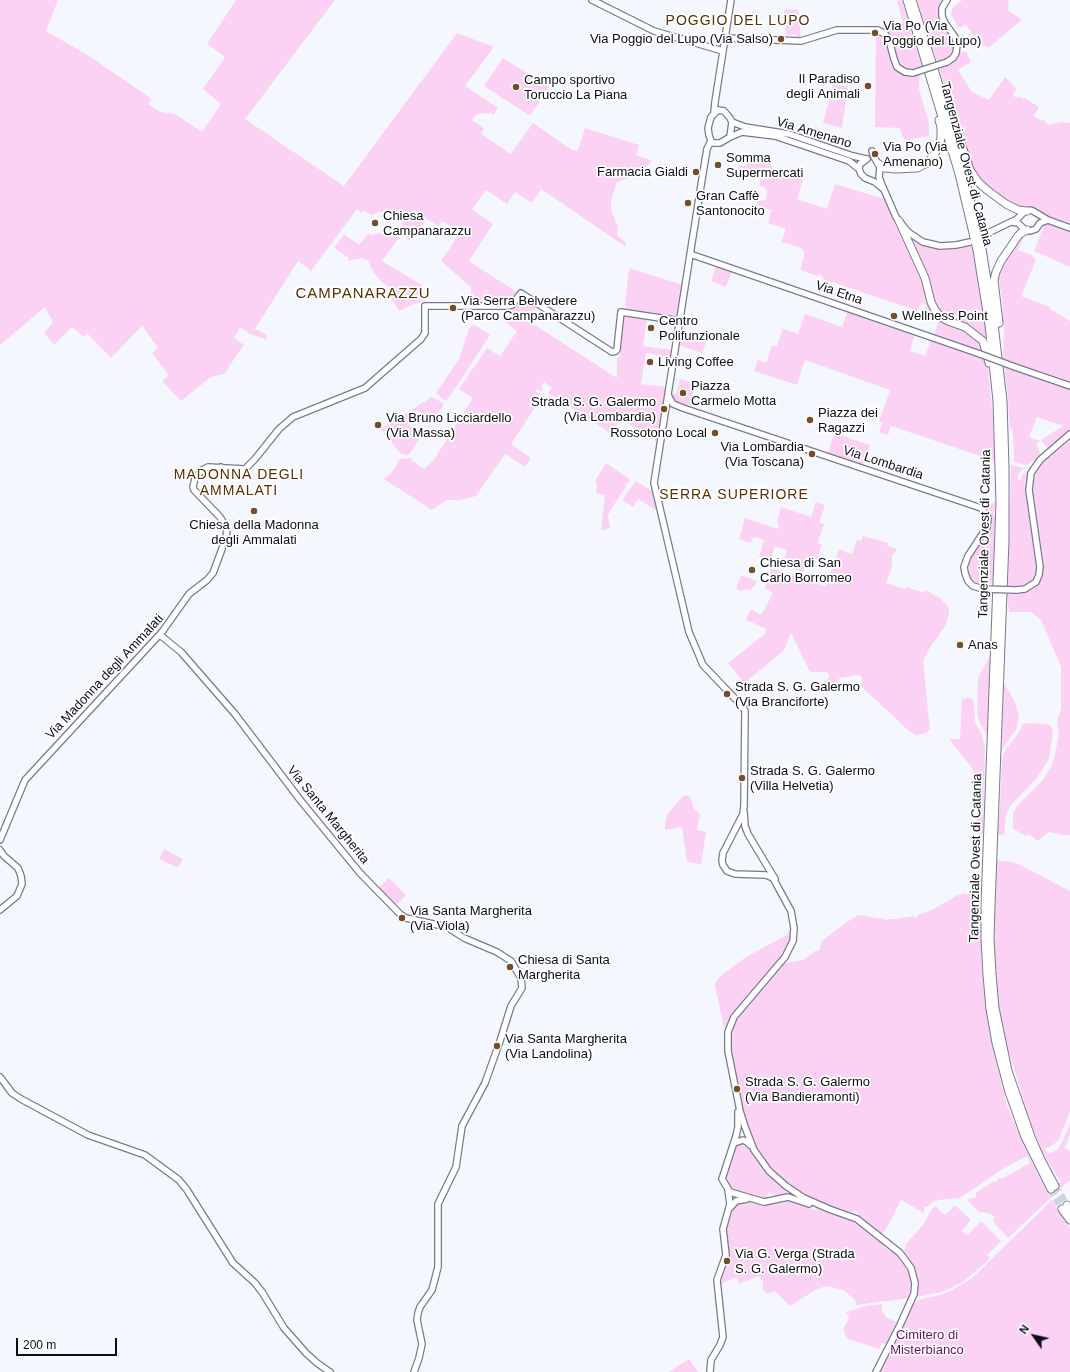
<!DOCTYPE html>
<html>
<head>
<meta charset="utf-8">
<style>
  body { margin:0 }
  #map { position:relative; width:1070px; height:1372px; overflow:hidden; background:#f5f7ff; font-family:Helvetica,sans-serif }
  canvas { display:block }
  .north { position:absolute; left:1014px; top:1316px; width:40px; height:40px; -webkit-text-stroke:3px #fff; paint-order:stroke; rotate:304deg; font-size:11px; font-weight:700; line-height:16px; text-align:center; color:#0c0e14 }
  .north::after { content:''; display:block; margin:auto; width:14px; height:18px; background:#0c0e14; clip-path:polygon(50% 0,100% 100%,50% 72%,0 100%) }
  .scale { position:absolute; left:16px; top:1338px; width:101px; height:18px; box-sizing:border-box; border:2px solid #0c0e14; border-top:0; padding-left:5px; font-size:12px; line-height:14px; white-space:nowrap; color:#0c0e14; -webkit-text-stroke:3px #fff; paint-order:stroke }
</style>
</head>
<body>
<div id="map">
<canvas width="1070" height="1372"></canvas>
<div class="north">N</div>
<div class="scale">200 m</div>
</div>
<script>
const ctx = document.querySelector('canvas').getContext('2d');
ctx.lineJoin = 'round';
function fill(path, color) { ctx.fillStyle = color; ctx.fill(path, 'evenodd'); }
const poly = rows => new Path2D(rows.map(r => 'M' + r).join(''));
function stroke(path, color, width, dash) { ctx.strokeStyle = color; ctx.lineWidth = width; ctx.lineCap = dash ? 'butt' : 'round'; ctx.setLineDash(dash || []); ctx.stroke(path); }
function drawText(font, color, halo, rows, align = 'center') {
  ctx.font = font + ' Helvetica,sans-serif'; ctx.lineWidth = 3.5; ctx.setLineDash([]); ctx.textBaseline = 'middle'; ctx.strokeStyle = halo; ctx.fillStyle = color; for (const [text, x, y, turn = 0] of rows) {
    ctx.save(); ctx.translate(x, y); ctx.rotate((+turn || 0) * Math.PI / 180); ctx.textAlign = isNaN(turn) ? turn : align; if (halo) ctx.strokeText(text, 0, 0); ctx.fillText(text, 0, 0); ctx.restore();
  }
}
const green = poly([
  [0,0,58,0,46,31,86,54,152,99,148,104,161,112,175,114,202,132,221,104,203,89,225,57,207,44,236,0,335,0,245,119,344,186,457,33,494,47,465,86,498,108,494,115,491,113,477,114,472,120,484,128,481,134,511,154,533,123,572,150,578,151,585,128,639,145,636,155,652,161,640,174,617,182,611,201,611,209,618,227,617,235,626,243,626,247,541,189,532,203,515,192,507,204,486,190,472,209,493,224,469,261,518,293,517,296,510,303,508,303,471,304,471,287,441,261,460,233,443,221,438,226,427,219,411,241,401,235,382,261,422,285,422,302,413,304,399,311,390,296,391,288,384,284,374,273,368,261,362,258,347,261,349,258,334,248,344,234,359,245,368,234,372,235,378,233,390,236,402,227,403,216,393,210,386,212,379,212,371,215,364,211,362,213,357,209,311,271,298,261,255,329,267,335,267,340,250,334,240,327,234,338,244,345,224,374,211,377,181,401,162,381,169,375,152,353,158,348,142,326,111,358,87,333,84,337,72,327,54,345,44,333,53,322,45,307,0,345],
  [902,0,922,67,912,69,904,69,897,63,892,38,887,32,882,27,903,23,897,1],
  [917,0,942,0,939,8,939,18,943,27,952,40,954,47,951,55,945,59,937,62],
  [962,0,1009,0,1008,10,1022,20,988,48,979,43,966,25,959,28,951,15,952,9,953,7],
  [798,9,801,38,797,38,795,34,786,35,784,10],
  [876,32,881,34,885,38,892,66,896,70,904,75,909,76,920,73,919,89,929,123,929,136,907,140,902,136,900,128,875,127],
  [966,51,971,62,958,70,972,92,989,100,1005,77,1017,89,1013,94,1016,98,1018,96,1023,99,1024,98,1039,107,1034,116,1042,121,1043,119,1049,125,1061,122,1070,123,1070,225,1051,217,1020,208,1003,200,983,183,976,175,964,146,939,68,950,64,956,59,960,52],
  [503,58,549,87,530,116,484,86],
  [833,84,848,87,842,128,823,123],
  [757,159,768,159,773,170,778,172,787,170,804,176,797,199,827,209,835,184,884,199,917,266,933,312,967,330,979,340,987,360,993,416,995,461,891,426,888,435,879,432,882,423,879,421,890,390,805,360,797,385,754,371,758,360,766,363,772,346,777,346,783,329,798,334,805,314,842,327,848,310,915,334,910,351,925,356,931,340,980,357,979,350,934,335,939,320,923,314,926,304,921,303,918,311,823,279,823,277,820,274,818,276,800,270,804,257,804,251,801,248,787,243,781,243,786,229,768,223,771,210,756,205,757,201,766,200,767,191,763,186,760,186,760,177,738,169,739,166,745,166,749,162,754,162],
  [1047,224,1051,224,1070,232,1070,267,1034,251,1044,225],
  [1024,235,1018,250,1032,255,1036,260,1021,296,1050,307,1050,309,1070,321,1070,383,1017,364,1014,369,1070,389,1070,430,1048,449,1041,440,1063,426,1037,417,1029,437,1040,441,1036,444,1041,455,1027,465,1016,463,1014,461,1013,432,1010,427,1008,399,1003,357,1004,333,1002,300,998,274,1001,266],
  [909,237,922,245,939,249,956,249,971,244,981,294,987,342,975,331,950,321,936,309],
  [716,266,732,271,726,287,711,281],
  [629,268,683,285,678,317,661,316,628,311,625,305],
  [522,297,537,306,527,320,617,378,617,359,620,356,624,319,627,316,647,319,643,346,672,350,671,356,669,357,646,353,641,384,667,387,658,442,621,419,611,434,600,426,548,393,552,388,544,382,541,387,543,389,542,392,537,389,535,391,540,394,537,399,540,400,511,444,531,458,525,467,505,454,476,496,460,500,447,500,432,510,384,479,392,472,400,459,410,458,412,457,411,460,424,469,433,461,473,398,459,389,487,348,500,356,517,331,505,322,514,308,516,308],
  [473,324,490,335,450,396,446,401,444,400,436,393,459,359,469,329],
  [680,330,707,340,702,353,678,345],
  [680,379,696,384,688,407,675,402,670,393,676,394],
  [432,397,443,403,443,406,432,420,417,410,405,421,422,435,410,453,407,455,401,454,381,429],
  [834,433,870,445,863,465,828,453],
  [1070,439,1070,835,1062,835,1050,832,1048,833,1038,841,1028,834,1027,836,1013,829,1013,813,1017,806,1042,781,1050,769,1054,759,1059,734,1057,722,1061,708,1061,667,1041,620,1031,612,1009,612,1007,594,1026,593,1034,588,1042,579,1044,566,1033,492,1034,481,1037,471,1043,462],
  [606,463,628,478,630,481,625,485,626,487,611,509,608,516,610,528,605,530,601,530,605,495,596,493,597,485,595,481],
  [1011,465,1024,468,1018,474,1018,480,1021,480,1022,475,1030,469,1026,478,1025,490,1037,566,1036,572,1034,578,1028,584,1020,586,1008,586],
  [636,481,655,493,659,512,638,499,633,507,622,500],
  [816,502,825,505,820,520,820,523,824,524,818,543,822,544,817,560,808,557,803,572,782,564,787,550,775,546,770,561,759,557,764,540,755,537,752,538,751,543,739,539,745,518,778,529,779,524,777,522,781,507,811,517],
  [995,502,995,511,993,511,995,516,993,582,989,585,982,585,974,582,970,577,968,565,970,559,991,529,992,518,987,508,991,504],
  [863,536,888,543,887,546,897,549,892,556,892,567,886,583,905,589,907,587,924,593,925,590,940,598,949,608,949,613,946,625,929,649,923,662,924,664,924,672,930,730,928,730,927,733,916,735,910,732,861,686,862,678,860,675,840,678,827,691,821,686,830,677,827,672,811,672,809,670,791,633,784,650,781,653,744,683,728,663,765,634,766,629,746,620,751,609,759,614,762,614,773,593,765,588,771,568,826,586,839,549,852,554,857,540,861,541],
  [741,575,756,581,756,583,751,590,748,589,741,591,736,589],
  [991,655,988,732,987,736,979,721,977,713,978,679,981,672],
  [1003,681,1015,702,1019,717,1016,730,1000,752],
  [966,697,971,698,974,702,975,722,982,735,985,747,983,834,979,834,975,831,979,798,979,789,976,777,971,767,949,739,960,739,962,699,966,699],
  [1026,723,1046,724,1051,726,1053,732,1049,759,1037,778,1011,805,1006,815,1004,835,997,835,1000,809,1002,758,1006,749,1020,731,1023,724],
  [687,795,690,797,694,808,700,815,697,830,706,832,701,864,687,862,682,827,665,830,665,824,667,815,683,796],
  [164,849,183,859,178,868,159,859],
  [996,860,1011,862,1020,865,1070,891,1070,1112,1059,1139,1054,1144,1045,1149,1048,1154,1057,1150,1063,1140,1070,1123,1070,1134,1065,1148,1070,1151,1070,1180,1008,1238,995,1224,993,1219,995,1217,989,1213,979,1212,967,1200,976,1197,976,1193,994,1181,997,1182,997,1180,999,1178,1002,1179,1030,1163,1027,1156,1001,1170,960,1198,938,1200,932,1202,927,1207,925,1207,924,1209,924,1213,901,1200,890,1222,881,1236,858,1217,857,1212,855,1210,852,1213,848,1212,820,1203,796,1191,770,1168,757,1151,745,1121,746,1120,743,1117,734,1072,736,1068,733,1065,731,1052,730,1036,732,1027,741,1007,740,1006,737,1007,728,1024,724,1028,715,986,716,981,723,974,746,957,787,935,791,929,790,940,781,955,785,963,803,960,815,951,819,950,821,948,820,946,823,940,844,924,858,915,885,919,888,921,889,919,896,919,914,916,915,918,916,918,918,915,932,910,958,895,965,893,966,895,968,894,968,892,976,890,982,890,981,950,983,982,992,1045,1007,1105,1027,1153,1047,1190,1061,1182,1044,1156,1031,1124,1009,1053,1007,1051,1001,1021,996,990,994,955],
  [389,878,406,895,396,905,379,887],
  [739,1141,748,1144,766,1171,788,1191,787,1196,783,1195,783,1197,776,1199,776,1195,768,1193,766,1201,733,1192,724,1177,735,1145],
  [787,1199,799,1202,799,1204,803,1205,806,1204,810,1205,810,1208,815,1210,817,1207,823,1209,822,1211,824,1212,826,1210,828,1211,829,1214,831,1212,855,1220,855,1223,856,1225,859,1222,886,1245,884,1247,889,1251,893,1250,898,1254,908,1266,906,1268,906,1270,910,1272,913,1287,911,1298,856,1305,855,1300,843,1290,827,1286,817,1289,790,1306,775,1291,768,1294,763,1290,763,1282,759,1276,739,1284,737,1277,720,1284,721,1277,731,1258,729,1254,726,1229,728,1219,735,1204,748,1200,758,1202,760,1205,762,1204,763,1206,764,1204,778,1203,780,1201],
  [1052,1200,1070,1228,1070,1372,878,1372,904,1321,906,1322,912,1304,916,1302,917,1300,936,1296,950,1291,971,1279],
  [955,1205,971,1220,962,1231,967,1235,981,1221,1001,1241,987,1255,990,1258,983,1265,963,1282,942,1292,916,1297,919,1283,917,1282,915,1272,907,1259,908,1257,904,1253,905,1245,923,1225,930,1212,933,1208,936,1206,945,1215],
  [882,1304,882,1311,886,1317,898,1323,887,1345,882,1343,879,1349,848,1339,843,1330,849,1318,846,1312,866,1306],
  [689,1359,698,1372,669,1372]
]);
const highwayTunnel = poly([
  [1055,1186,1067,1205],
  [1051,1189,1062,1209]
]);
const secondary = poly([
  [592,0,654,31,723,51],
  [947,0,942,8,942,16,945,23,955,37,957,45,956,53,953,58,947,62],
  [725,38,801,41,837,30,878,30,885,34,889,40,894,59,897,67,905,72,913,73],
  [718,110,724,111,730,118,732,122,730,137,720,143,713,143,711,141,709,135,708,128,711,117,718,110],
  [714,112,715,102,731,0],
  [732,122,745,127,789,134,853,156,866,159],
  [730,137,742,132,775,136,849,161,859,169],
  [711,141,707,149,702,179,654,483,689,632,703,665,743,707,745,711,744,806,743,814,723,853,722,861,723,865,727,871,735,874,766,875,773,878,791,911,794,928,793,941,785,957,734,1017,728,1032,728,1051,740,1111,745,1127,754,1150,769,1171,786,1186,804,1198,829,1209,857,1219,900,1253,911,1268,915,1283,914,1294,900,1325,876,1372],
  [872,151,874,157,880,167,879,177,882,185,896,217,908,232,923,242,940,246,956,245,970,242],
  [867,159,860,164,859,169,861,174,865,178,875,182,882,188],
  [1012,222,1018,223,1024,229,1030,231,1036,229,1040,223,1048,220],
  [986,234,1017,219,1024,212,1030,210,1033,211,1048,220,1070,228],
  [690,254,980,354],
  [1015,367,1070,386],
  [668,395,673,404,683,408,981,508,987,515,988,519,987,527,968,556,964,567,965,573,968,581,973,586,983,589],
  [221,467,233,473,237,474,243,471,255,459,279,429,293,417,365,388,421,339,425,333,425,306,507,306,512,305,521,293,612,352,616,351,617,349,621,312,680,321],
  [1016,590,1025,589,1036,582,1039,575,1040,567,1029,490,1031,473,1040,460,1070,434],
  [160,635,181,652,235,714,301,801,360,873,400,914,406,918,447,927,464,938,497,952,511,961,521,978,522,988,511,1006,500,1041,485,1083,462,1126,456,1167,438,1204,438,1267,432,1290,420,1307,418,1313,417,1320,422,1344,419,1358,414,1372],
  [744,812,745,826,748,834,775,879],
  [0,840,25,780,162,632,189,594,207,580,213,573,226,538,227,529,220,517,194,490,193,487,195,478,202,470,208,467,244,469],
  [0,850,4,856,18,868,21,876,22,884,17,896,0,910],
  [0,1077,12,1093,21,1099,88,1135,145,1155,179,1180,187,1190,233,1263,255,1283,262,1292,284,1328,306,1353,317,1363,330,1372],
  [738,1112,738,1127,736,1136,722,1179,730,1192,764,1202,788,1197,809,1204],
  [734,1143,743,1140,747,1142,750,1145],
  [729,1209,736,1201,747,1199],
  [710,1372,711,1360,720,1345,723,1337,717,1280,726,1255,723,1229,730,1204,728,1190]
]);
const highway = poly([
  [907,0,959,174,977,250,989,325,997,401,1000,503,985,904,985,938,987,975,990,1009,996,1043,1009,1092,1025,1137,1051,1189],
  [912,0,935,72,964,173,982,249,994,324,1003,401,1005,467,1005,540,991,905,990,938,992,974,995,1008,1008,1071,1031,1137,1041,1160,1055,1186],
  [960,140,970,170,979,183,987,190,1006,204,1018,210,1027,211],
  [879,164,884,168,896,169,917,168,927,163,934,155,939,146,941,138,941,127,939,120],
  [899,221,925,278,931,302,935,310,941,317,948,321,965,327,983,341,989,363],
  [999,323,994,280,996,272,1001,261,1018,236,1021,233,1027,230],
  [1067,1205,1070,1210],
  [1062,1209,1070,1220]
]);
const secondaryBridge = poly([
  [913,73,947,62],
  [980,354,1015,367],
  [983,589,1016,590]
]);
const markers = [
  [875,33,4,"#734f29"],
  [781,39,4,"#734f29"],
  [868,86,4,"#734f29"],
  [516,87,4,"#734f29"],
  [875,154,4,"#734f29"],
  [718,165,4,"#734f29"],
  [696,172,4,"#734f29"],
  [688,203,4,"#734f29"],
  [375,223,4,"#734f29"],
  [453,308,4,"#734f29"],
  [894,316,4,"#734f29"],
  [651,328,4,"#734f29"],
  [650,362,4,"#734f29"],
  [683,393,4,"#734f29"],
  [664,409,4,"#734f29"],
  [810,420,4,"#734f29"],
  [378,425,4,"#734f29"],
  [715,433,4,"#734f29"],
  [812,454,4,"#734f29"],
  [254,511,4,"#734f29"],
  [752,570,4,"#734f29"],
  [960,645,4,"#734f29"],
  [727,694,4,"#734f29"],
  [742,778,4,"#734f29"],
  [402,918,4,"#734f29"],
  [510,967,4,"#734f29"],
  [497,1046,4,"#734f29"],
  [737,1089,4,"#734f29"],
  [727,1261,4,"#734f29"]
];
const poiNames = [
  ["Via Po (Via",883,26],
  ["Poggio del Lupo)",883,41],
  ["Via Poggio del Lupo (Via Salso)",773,39,"right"],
  ["Il Paradiso",860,79,"right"],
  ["degli Animali",860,94,"right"],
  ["Campo sportivo",524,80],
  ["Toruccio La Piana",524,95],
  ["Via Po (Via",883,147],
  ["Amenano)",883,162],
  ["Somma",726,158],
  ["Supermercati",726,173],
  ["Farmacia Gialdi",688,172,"right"],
  ["Gran Caffè",696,196],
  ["Santonocito",696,211],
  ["Chiesa",383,216],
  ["Campanarazzu",383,231],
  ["Via Serra Belvedere",461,301],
  ["(Parco Campanarazzu)",461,316],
  ["Wellness Point",902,316],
  ["Centro",659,321],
  ["Polifunzionale",659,336],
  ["Living Coffee",658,362],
  ["Piazza",691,386],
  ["Carmelo Motta",691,401],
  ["Strada S. G. Galermo",656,402,"right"],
  ["(Via Lombardia)",656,417,"right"],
  ["Piazza dei",818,413],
  ["Ragazzi",818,428],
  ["Via Bruno Licciardello",386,418],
  ["(Via Massa)",386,433],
  ["Rossotono Local",707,433,"right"],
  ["Via Lombardia",804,447,"right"],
  ["(Via Toscana)",804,462,"right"],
  ["Chiesa della Madonna",254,525,"center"],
  ["degli Ammalati",254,540,"center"],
  ["Chiesa di San",760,563],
  ["Carlo Borromeo",760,578],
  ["Anas",968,645],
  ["Strada S. G. Galermo",735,687],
  ["(Via Branciforte)",735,702],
  ["Strada S. G. Galermo",750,771],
  ["(Villa Helvetia)",750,786],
  ["Via Santa Margherita",410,911],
  ["(Via Viola)",410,926],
  ["Chiesa di Santa",518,960],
  ["Margherita",518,975],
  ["Via Santa Margherita",505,1039],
  ["(Via Landolina)",505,1054],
  ["Strada S. G. Galermo",745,1082],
  ["(Via Bandieramonti)",745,1097],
  ["Via G. Verga (Strada",735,1254],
  ["S. G. Galermo)",735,1269]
];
const streetNames = [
  ["Via Amenano",814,133,17],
  ["Tangenziale Ovest di Catania",966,164,75],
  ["Via Etna",839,293,19],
  ["Via Lombardia",883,463,18],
  ["Tangenziale Ovest di Catania",985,534,-89],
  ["Via Madonna degli Ammalati",105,677,-47],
  ["Via Santa Margherita",328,815,51],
  ["Tangenziale Ovest di Catania",976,858,-89]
];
const parkNames = [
  ["Cimitero di",927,1335],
  ["Misterbianco",927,1350]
];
const neighbourhoodNames = [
  ["POGGIO DEL LUPO",738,21],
  ["MADONNA DEGLI",239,475],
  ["AMMALATI",239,491],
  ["SERRA SUPERIORE",734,495]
];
const quarterNames = [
  ["CAMPANARAZZU",363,294]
];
fill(green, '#fbd2f3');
stroke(highwayTunnel, '#d2d4dc', 7, [7, 3.5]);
stroke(secondary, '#767c8d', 8);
stroke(highway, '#767c8d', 9);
stroke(secondary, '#fff', 5.5);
stroke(highway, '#fff', 7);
stroke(secondaryBridge, '#767c8d', 8, []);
stroke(secondaryBridge, '#fff', 5.5);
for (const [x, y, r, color] of markers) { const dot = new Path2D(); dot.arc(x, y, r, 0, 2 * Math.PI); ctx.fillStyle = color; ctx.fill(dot); stroke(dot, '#fff', 1.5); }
drawText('13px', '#0c0e14', '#fff', poiNames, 'left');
drawText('13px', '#0c0e14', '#fff', streetNames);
drawText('13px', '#6c0f63', '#fff', parkNames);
ctx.letterSpacing = '1px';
drawText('14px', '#573100', '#fff', neighbourhoodNames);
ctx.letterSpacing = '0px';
ctx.letterSpacing = '1px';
drawText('15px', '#573100', '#fff', quarterNames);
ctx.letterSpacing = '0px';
</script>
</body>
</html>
